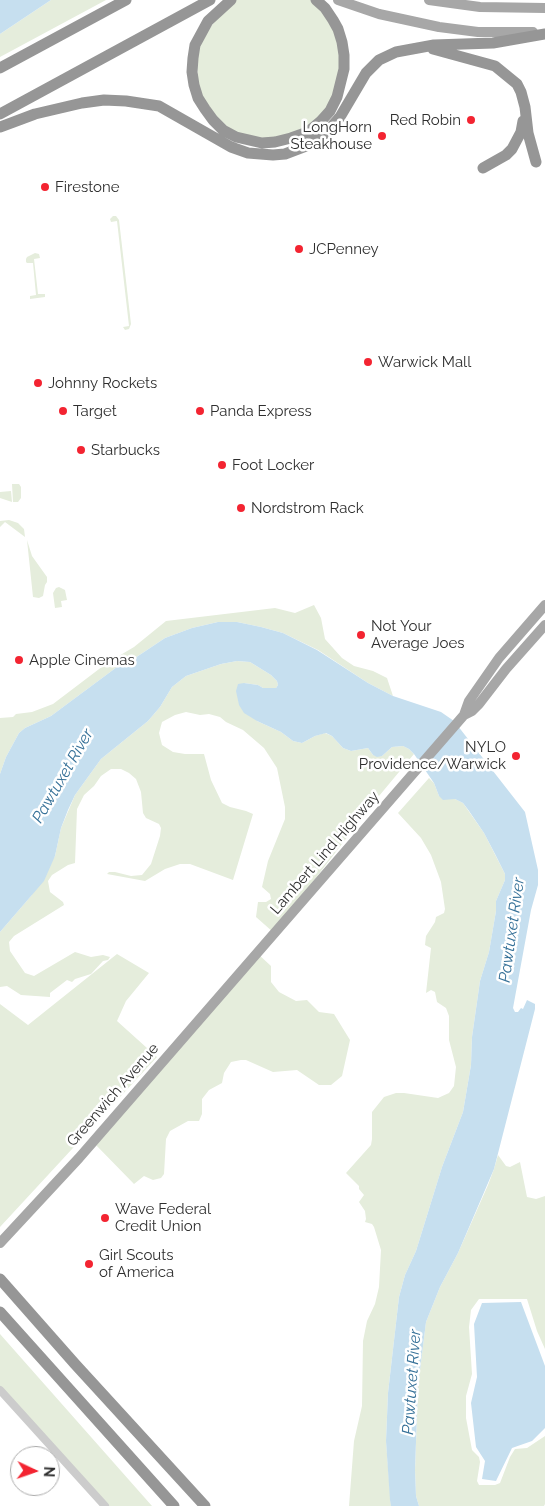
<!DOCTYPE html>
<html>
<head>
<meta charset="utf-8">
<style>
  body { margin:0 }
  #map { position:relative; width:545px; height:1506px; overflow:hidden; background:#fff; font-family:Raleway,sans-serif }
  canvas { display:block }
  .north { position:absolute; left:10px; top:1446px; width:50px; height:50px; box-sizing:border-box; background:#fff; border:1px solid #acacac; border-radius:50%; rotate:93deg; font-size:14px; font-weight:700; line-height:20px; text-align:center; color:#2f2f2f }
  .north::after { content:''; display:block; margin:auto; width:18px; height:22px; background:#f32431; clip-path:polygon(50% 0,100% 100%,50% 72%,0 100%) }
</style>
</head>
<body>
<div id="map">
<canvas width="545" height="1506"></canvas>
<div class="north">N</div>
</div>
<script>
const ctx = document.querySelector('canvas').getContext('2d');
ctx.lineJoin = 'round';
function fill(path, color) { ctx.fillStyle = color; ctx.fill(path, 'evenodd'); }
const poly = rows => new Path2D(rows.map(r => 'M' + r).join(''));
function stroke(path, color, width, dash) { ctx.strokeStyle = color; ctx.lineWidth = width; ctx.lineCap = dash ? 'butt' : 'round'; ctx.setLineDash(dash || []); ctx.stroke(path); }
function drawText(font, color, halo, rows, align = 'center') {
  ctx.font = font + ' Raleway,sans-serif'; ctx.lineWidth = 5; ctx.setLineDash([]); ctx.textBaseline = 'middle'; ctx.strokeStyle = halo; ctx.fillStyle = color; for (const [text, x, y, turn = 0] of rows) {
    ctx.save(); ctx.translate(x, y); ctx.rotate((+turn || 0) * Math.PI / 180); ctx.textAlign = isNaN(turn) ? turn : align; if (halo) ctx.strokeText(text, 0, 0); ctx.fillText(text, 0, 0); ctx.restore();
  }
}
const green = poly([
  [51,0,106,0,0,57,0,34],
  [232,0,317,0,333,21,345,61,332,110,290,139,240,139,199,99,196,45],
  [113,216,116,216,119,220,131,324,129,329,125,330,123,327,129,326,117,221,111,222,110,219],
  [35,253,39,254,40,258,34,259,38,294,45,294,45,297,30,299,30,296,36,295,33,263,27,263,26,262,26,259,27,257],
  [12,484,19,484,21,487,21,498,18,502,13,502],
  [11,491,12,502,0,498,0,492],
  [9,520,18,523,24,529,25,537,5,522,0,527,0,521],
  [27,540,32,556,47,577,47,582,45,585,43,596,39,598,33,597],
  [59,587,65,590,67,600,61,601,62,607,55,608,53,593,56,588],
  [314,605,321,618,325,639,342,658,354,666,373,671,387,678,393,696,368,683,318,650,283,633,261,627,237,622,218,622,192,628,165,638,135,658,121,664,51,716,25,728,19,733,6,757,0,774,0,718,13,717,16,714,32,712,53,704,107,663,134,647,166,621,275,608,295,613],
  [237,661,250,662,271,675,277,681,278,685,276,688,263,688,258,685,244,683,257,721,281,732,293,741,302,743,315,736,325,733,332,736,343,748,351,751,368,748,373,755,382,756,392,747,403,746,409,749,414,754,379,796,281,923,273,932,256,917,258,902,266,902,271,899,270,894,262,887,268,861,285,819,285,807,277,768,264,748,243,730,226,722,220,717,209,714,200,715,186,712,175,715,162,722,159,733,162,745,173,752,185,754,204,754,211,780,222,803,230,807,246,811,253,814,233,880,190,864,180,864,165,869,145,881,107,874,109,872,115,872,131,876,142,875,151,864,160,836,161,828,159,824,146,818,143,813,141,792,136,779,129,773,121,769,111,769,101,776,94,786,84,795,77,809,75,863,68,865,52,875,48,881,50,892,63,902,64,905,14,936,9,942,10,951,25,973,34,976,75,952,91,957,103,955,110,957,108,960,103,961,91,974,75,979,72,982,67,980,50,993,50,997,21,995,7,986,0,987,0,932,31,896,55,856,61,828,75,795,101,759,148,721,160,707,172,687,186,676,221,664],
  [429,778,434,783,439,796,455,799,463,803,484,833,505,874,505,880,496,901,496,911,489,952,480,981,472,1037,471,1065,463,1112,442,1167,416,1251,405,1275,399,1297,388,1393,386,1441,391,1506,349,1506,354,1441,362,1406,363,1341,367,1321,375,1304,379,1287,381,1250,374,1227,372,1224,365,1222,366,1219,365,1211,359,1202,364,1195,359,1189,359,1186,346,1173,371,1145,372,1139,372,1112,384,1097,396,1093,404,1093,438,1098,449,1093,454,1086,456,1067,449,1040,449,1016,446,1008,437,1002,435,992,431,990,426,993,431,948,425,945,426,936,435,922,436,917,444,913,445,909,441,882,431,855,421,838,398,813],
  [257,953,271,966,271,982,279,992,296,1001,307,1000,319,1012,334,1014,350,1040,342,1076,331,1085,319,1085,297,1070,273,1072,246,1060,241,1060,231,1062,224,1073,222,1083,209,1090,202,1099,202,1114,199,1121,188,1121,170,1131,166,1139,164,1174,161,1178,153,1180,144,1176,134,1184,94,1143],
  [117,954,149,973,126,1001,117,1021,157,1057,0,1227,0,1004,28,1025],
  [498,1155,506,1166,510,1167,520,1162,527,1197,536,1199,545,1196,545,1349,537,1331,527,1299,479,1299,471,1310,469,1327,472,1374,466,1396,466,1418,472,1450,479,1457,480,1462,477,1481,479,1485,495,1485,500,1483,510,1457,515,1449,527,1448,545,1436,545,1504,544,1506,419,1506,416,1496,415,1470,418,1386,426,1322,440,1287,458,1253,488,1185,494,1169],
  [0,1334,152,1506,104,1506,0,1390]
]);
const water = poly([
  [0,0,51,0,0,34],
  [218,622,237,622,261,627,283,633,317,650,368,683,393,696,441,712,454,721,525,812,538,870,538,885,531,910,513,1008,515,1012,518,1012,521,1008,523,1009,527,1000,535,1004,535,1009,494,1169,458,1253,440,1287,426,1322,418,1386,415,1470,416,1496,419,1506,391,1506,390,1500,386,1441,388,1393,399,1297,405,1275,416,1251,442,1167,463,1112,471,1065,472,1037,480,981,489,952,496,911,496,901,505,880,505,874,495,854,484,833,469,811,463,803,455,799,443,800,439,796,434,783,414,754,409,749,403,746,392,747,382,756,377,757,373,755,368,748,351,751,343,748,332,736,326,733,315,736,302,743,293,741,281,732,257,721,244,713,239,705,236,691,238,684,244,683,258,685,263,688,276,688,278,685,277,681,271,675,250,662,237,661,221,664,186,676,172,687,160,707,148,721,101,759,75,795,68,810,61,828,55,856,44,881,0,932,0,774,6,757,19,733,25,728,51,716,121,664,135,658,165,638,192,628],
  [521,1302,545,1366,545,1428,532,1441,512,1448,496,1481,482,1479,485,1461,476,1447,471,1403,477,1377,474,1324,482,1303]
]);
const minor = poly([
  [0,1390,105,1506]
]);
const major = poly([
  [338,0,379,14,439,27,478,32,533,32],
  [429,0,480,7,545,8],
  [464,715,469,701,499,658,545,605],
  [0,1243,79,1158,464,715,472,711,479,704,506,669,545,625]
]);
const highway = poly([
  [231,0,208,21,195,45,193,58,192,72,194,85,198,98,205,109,213,120,223,130,236,137,262,143,275,142,291,138,308,132,321,121,330,111,337,97,344,69,344,55,342,42,338,29,333,20,325,8,316,0],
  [433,49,495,66,517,84,521,92,525,107,528,133,536,162],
  [0,68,126,0],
  [0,114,210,0],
  [0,127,35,114,82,103,104,100,126,101,159,106,231,147,248,153,273,155,285,154,306,146,325,134,340,117,366,73,379,60,396,52,434,45,493,43,545,34],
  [483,168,506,155,512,149,521,132,523,121],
  [0,1279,75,1364,205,1506],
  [0,1312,174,1506]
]);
const markers = [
  [471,120,5,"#f32431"],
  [382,136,5,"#f32431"],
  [45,187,5,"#f32431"],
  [299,249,5,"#f32431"],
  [368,362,5,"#f32431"],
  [38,383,5,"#f32431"],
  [63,411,5,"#f32431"],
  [200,411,5,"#f32431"],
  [81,450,5,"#f32431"],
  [222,465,5,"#f32431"],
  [241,508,5,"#f32431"],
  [361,635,5,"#f32431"],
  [19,660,5,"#f32431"],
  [516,756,5,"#f32431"],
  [105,1218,5,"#f32431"],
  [89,1264,5,"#f32431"]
];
const poiNames = [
  ["Red Robin",461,120,"right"],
  ["LongHorn",372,127,"right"],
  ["Steakhouse",372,144,"right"],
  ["Firestone",55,187],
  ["JCPenney",309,249],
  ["Warwick Mall",378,362],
  ["Johnny Rockets",48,383],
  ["Target",73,411],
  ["Panda Express",210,411],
  ["Starbucks",91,450],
  ["Foot Locker",232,465],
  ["Nordstrom Rack",251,508],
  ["Not Your",371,626],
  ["Average Joes",371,643],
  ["Apple Cinemas",29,660],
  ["NYLO",506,747,"right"],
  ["Providence/Warwick",506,764,"right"],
  ["Wave Federal",115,1209],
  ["Credit Union",115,1226],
  ["Girl Scouts",99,1255],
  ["of America",99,1272]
];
const streetNames = [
  ["Lambert Lind Highway",325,853,-49],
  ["Greenwich Avenue",113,1095,-49]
];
const waterNames = [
  ["Pawtuxet River",63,776,-60],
  ["Pawtuxet River",512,930,-82],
  ["Pawtuxet River",412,1382,-86]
];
fill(green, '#e5eddc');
fill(water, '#c6dfef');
stroke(minor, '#ccc', 8);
stroke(major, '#a7a7a7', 10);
stroke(highway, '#969696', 11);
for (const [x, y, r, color] of markers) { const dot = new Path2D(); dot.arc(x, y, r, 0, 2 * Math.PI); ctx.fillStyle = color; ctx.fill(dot); stroke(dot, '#fff', 2); }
drawText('15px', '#2f2f2f', '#fff', poiNames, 'left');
drawText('15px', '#2f2f2f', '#fff', streetNames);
drawText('italic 16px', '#367198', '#fff', waterNames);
</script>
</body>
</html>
